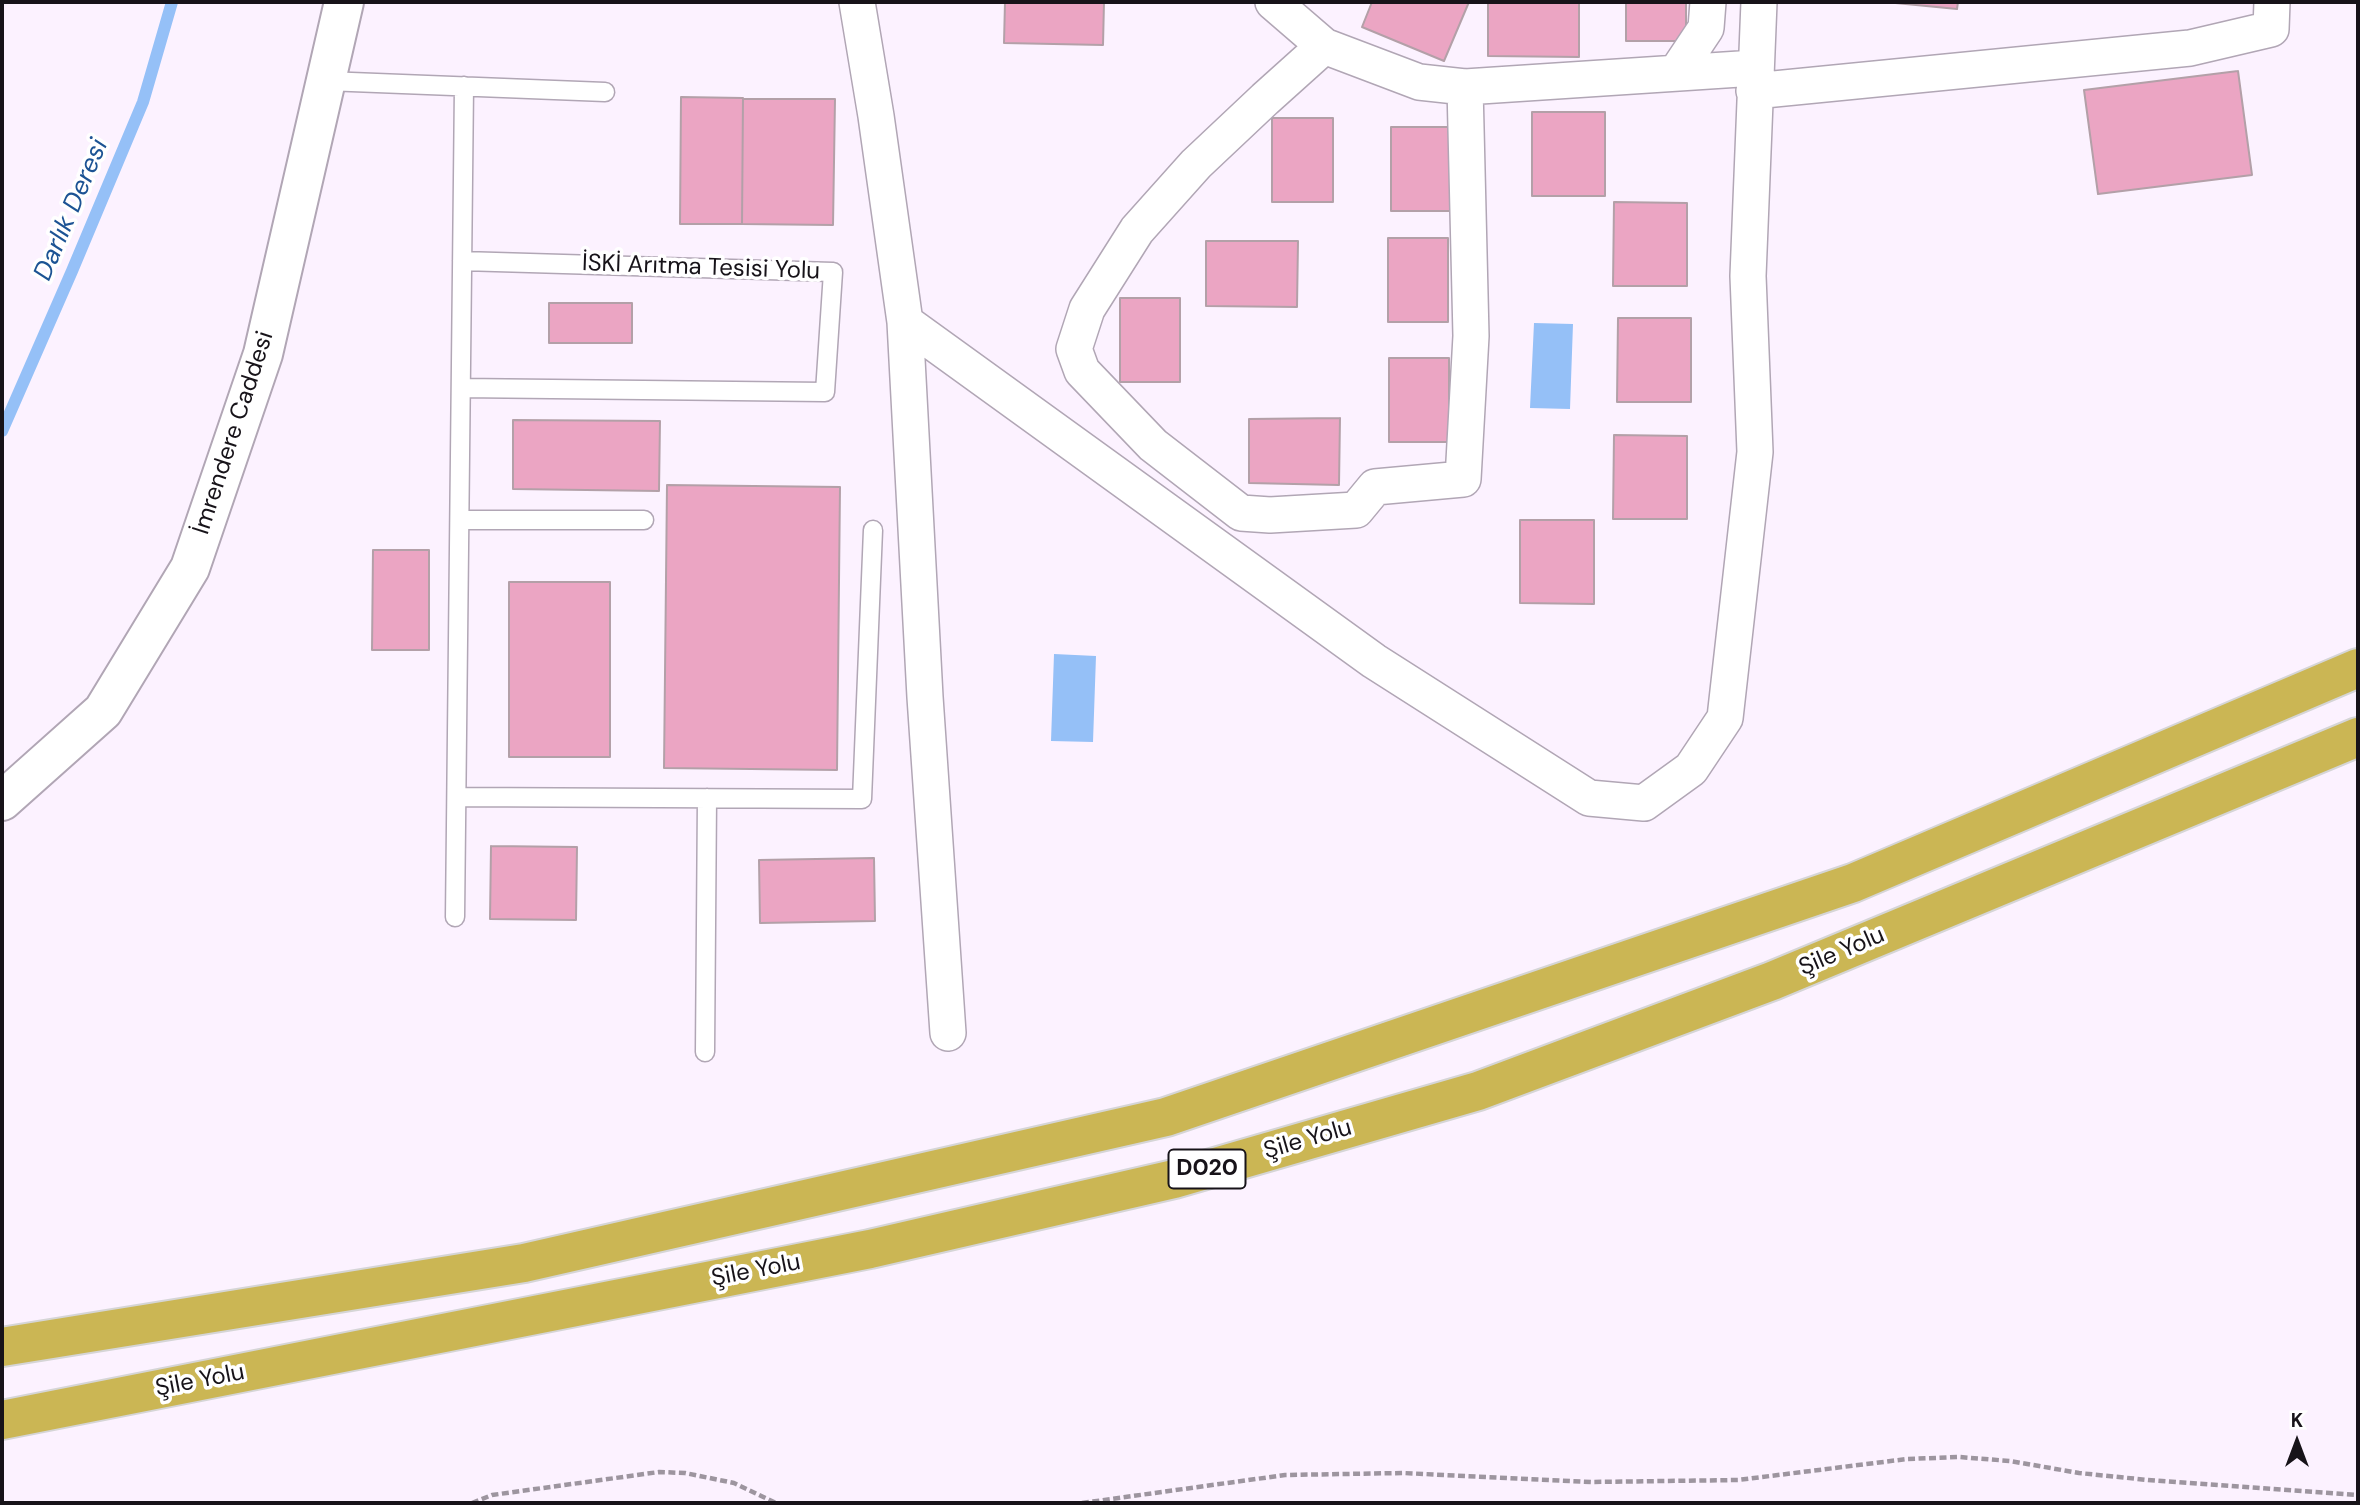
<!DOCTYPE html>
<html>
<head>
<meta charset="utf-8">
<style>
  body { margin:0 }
  #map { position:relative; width:2360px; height:1505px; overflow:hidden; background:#fcf2ff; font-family:"DM Sans",sans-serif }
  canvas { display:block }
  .frame { position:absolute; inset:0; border:4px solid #171319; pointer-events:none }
  .north { position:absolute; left:2262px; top:1407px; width:70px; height:70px; -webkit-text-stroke:5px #fff; paint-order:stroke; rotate:0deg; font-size:19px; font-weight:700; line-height:28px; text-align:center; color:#171319 }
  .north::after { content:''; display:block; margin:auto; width:24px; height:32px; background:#171319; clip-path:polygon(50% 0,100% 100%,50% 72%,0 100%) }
</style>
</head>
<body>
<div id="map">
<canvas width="2360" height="1505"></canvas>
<div class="frame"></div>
<div class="north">K</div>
</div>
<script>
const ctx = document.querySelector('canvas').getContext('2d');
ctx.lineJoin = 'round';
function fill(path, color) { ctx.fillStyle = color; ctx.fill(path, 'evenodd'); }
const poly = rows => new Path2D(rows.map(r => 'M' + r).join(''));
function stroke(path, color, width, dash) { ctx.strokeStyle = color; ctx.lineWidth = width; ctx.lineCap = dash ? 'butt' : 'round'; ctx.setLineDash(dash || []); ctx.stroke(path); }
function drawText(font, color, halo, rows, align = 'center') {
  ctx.font = font + ' "DM Sans",sans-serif'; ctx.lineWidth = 7; ctx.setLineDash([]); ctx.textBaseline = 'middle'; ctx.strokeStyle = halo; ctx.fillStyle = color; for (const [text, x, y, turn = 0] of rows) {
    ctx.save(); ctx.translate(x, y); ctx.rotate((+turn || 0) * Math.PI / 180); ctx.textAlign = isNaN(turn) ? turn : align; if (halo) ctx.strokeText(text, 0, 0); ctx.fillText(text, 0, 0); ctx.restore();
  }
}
const water = poly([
  [1534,323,1573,324,1570,409,1530,408],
  [1054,654,1096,656,1093,742,1051,741]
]);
const stream = poly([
  [2,431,72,271,143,102,172,2]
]);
const building = poly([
  [1005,2,1104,2,1103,45,1004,43,1005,2],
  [1372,2,1469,2,1444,61,1362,27,1372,2],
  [1488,2,1579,2,1579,57,1488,56,1488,2],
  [1626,2,1686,2,1686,41,1626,41,1626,2],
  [1885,2,1958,2,1957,9,1885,2],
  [2238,71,2252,175,2098,194,2084,90,2238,71],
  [681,97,743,98,742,224,680,224,681,97],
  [743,99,835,99,833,225,742,224,743,99],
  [1532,112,1605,112,1605,196,1532,196,1532,112],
  [1272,118,1333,118,1333,202,1272,202,1272,118],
  [1391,127,1452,127,1452,211,1391,211,1391,127],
  [1614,202,1687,203,1687,286,1613,286,1614,202],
  [1388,238,1448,238,1448,322,1388,322,1388,238],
  [1206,241,1298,241,1297,307,1206,306,1206,241],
  [1120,298,1180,298,1180,382,1120,382,1120,298],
  [549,303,632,303,632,343,549,343,549,303],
  [1618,318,1691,318,1691,402,1617,402,1618,318],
  [1389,358,1449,358,1449,442,1389,442,1389,358],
  [1340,418,1339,485,1249,483,1249,419,1340,418],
  [513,420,660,421,659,491,513,489,513,420],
  [1614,435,1687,436,1687,519,1613,519,1614,435],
  [667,485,840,487,837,770,664,768,667,485],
  [1520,520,1594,520,1594,604,1520,603,1520,520],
  [373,550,429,550,429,650,372,650,373,550],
  [509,582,610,582,610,757,509,757,509,582],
  [491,846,577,847,576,920,490,919,491,846],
  [874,858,875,921,760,923,759,860,874,858]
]);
const path = poly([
  [472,1503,492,1495,659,1472,685,1473,734,1483,776,1503],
  [1082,1503,1285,1475,1403,1473,1591,1482,1738,1480,1907,1459,1959,1457,2010,1461,2079,1473,2148,1480,2358,1495]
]);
const service = poly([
  [326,81,605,92],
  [461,388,825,392,833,272,462,261],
  [460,520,644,520],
  [457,797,862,799,873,530],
  [455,917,464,86],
  [705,1052,707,798]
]);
const minor = poly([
  [857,2,876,116,905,322,1374,661,1589,798,1644,803,1691,769,1725,718,1755,452,1748,276,1759,2],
  [1273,2,1324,46,1419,82,1465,87,1755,68],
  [1324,46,1265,99,1196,164,1137,230,1087,309,1074,349,1082,371,1153,445,1241,513,1270,515,1356,510,1375,487,1463,479,1471,336,1465,87],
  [1676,73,1706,28,1708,2],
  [1754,91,2190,48,2271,29,2272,2],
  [905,322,925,697,948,1033]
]);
const tertiary = poly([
  [2,801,103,711,190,568,263,354,344,2]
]);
const trunk = poly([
  [2,1347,524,1263,1166,1117,1853,883,2358,668],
  [2,1420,870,1249,1174,1179,1478,1091,1772,981,2358,737]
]);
const shields = [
  [1207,1169,77]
];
const shieldNames = [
  ["D020",1207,1169]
];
const streetNames = [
  ["İSKİ Arıtma Tesisi Yolu",701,268,2],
  ["İmrendere Caddesi",234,433,-72],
  ["Şile Yolu",1842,952,-23],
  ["Şile Yolu",1308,1140,-16],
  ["Şile Yolu",756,1271,-11],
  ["Şile Yolu",200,1381,-11]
];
const waterNames = [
  ["Darlık Deresi",72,210,-67]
];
fill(water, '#95c0f7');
stroke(stream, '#95c0f7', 12);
fill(building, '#eba5c3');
stroke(building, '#b3a0a8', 2);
stroke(service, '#b1a6b5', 21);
stroke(minor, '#b1a6b5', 38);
stroke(tertiary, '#b1a6b5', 42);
stroke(trunk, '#d5d5d6', 42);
stroke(path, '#9d959f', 4.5, [7, 3.5]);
stroke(service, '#fff', 18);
stroke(minor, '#fff', 35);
stroke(tertiary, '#fff', 38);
stroke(trunk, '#cbb654', 38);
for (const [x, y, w] of shields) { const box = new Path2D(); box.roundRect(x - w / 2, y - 19.5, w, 39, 5); ctx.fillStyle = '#fff'; ctx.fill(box); stroke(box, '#171319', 2); }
drawText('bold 23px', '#171319', null, shieldNames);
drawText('24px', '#171319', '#fff', streetNames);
drawText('italic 26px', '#1c5394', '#fff', waterNames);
</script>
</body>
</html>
